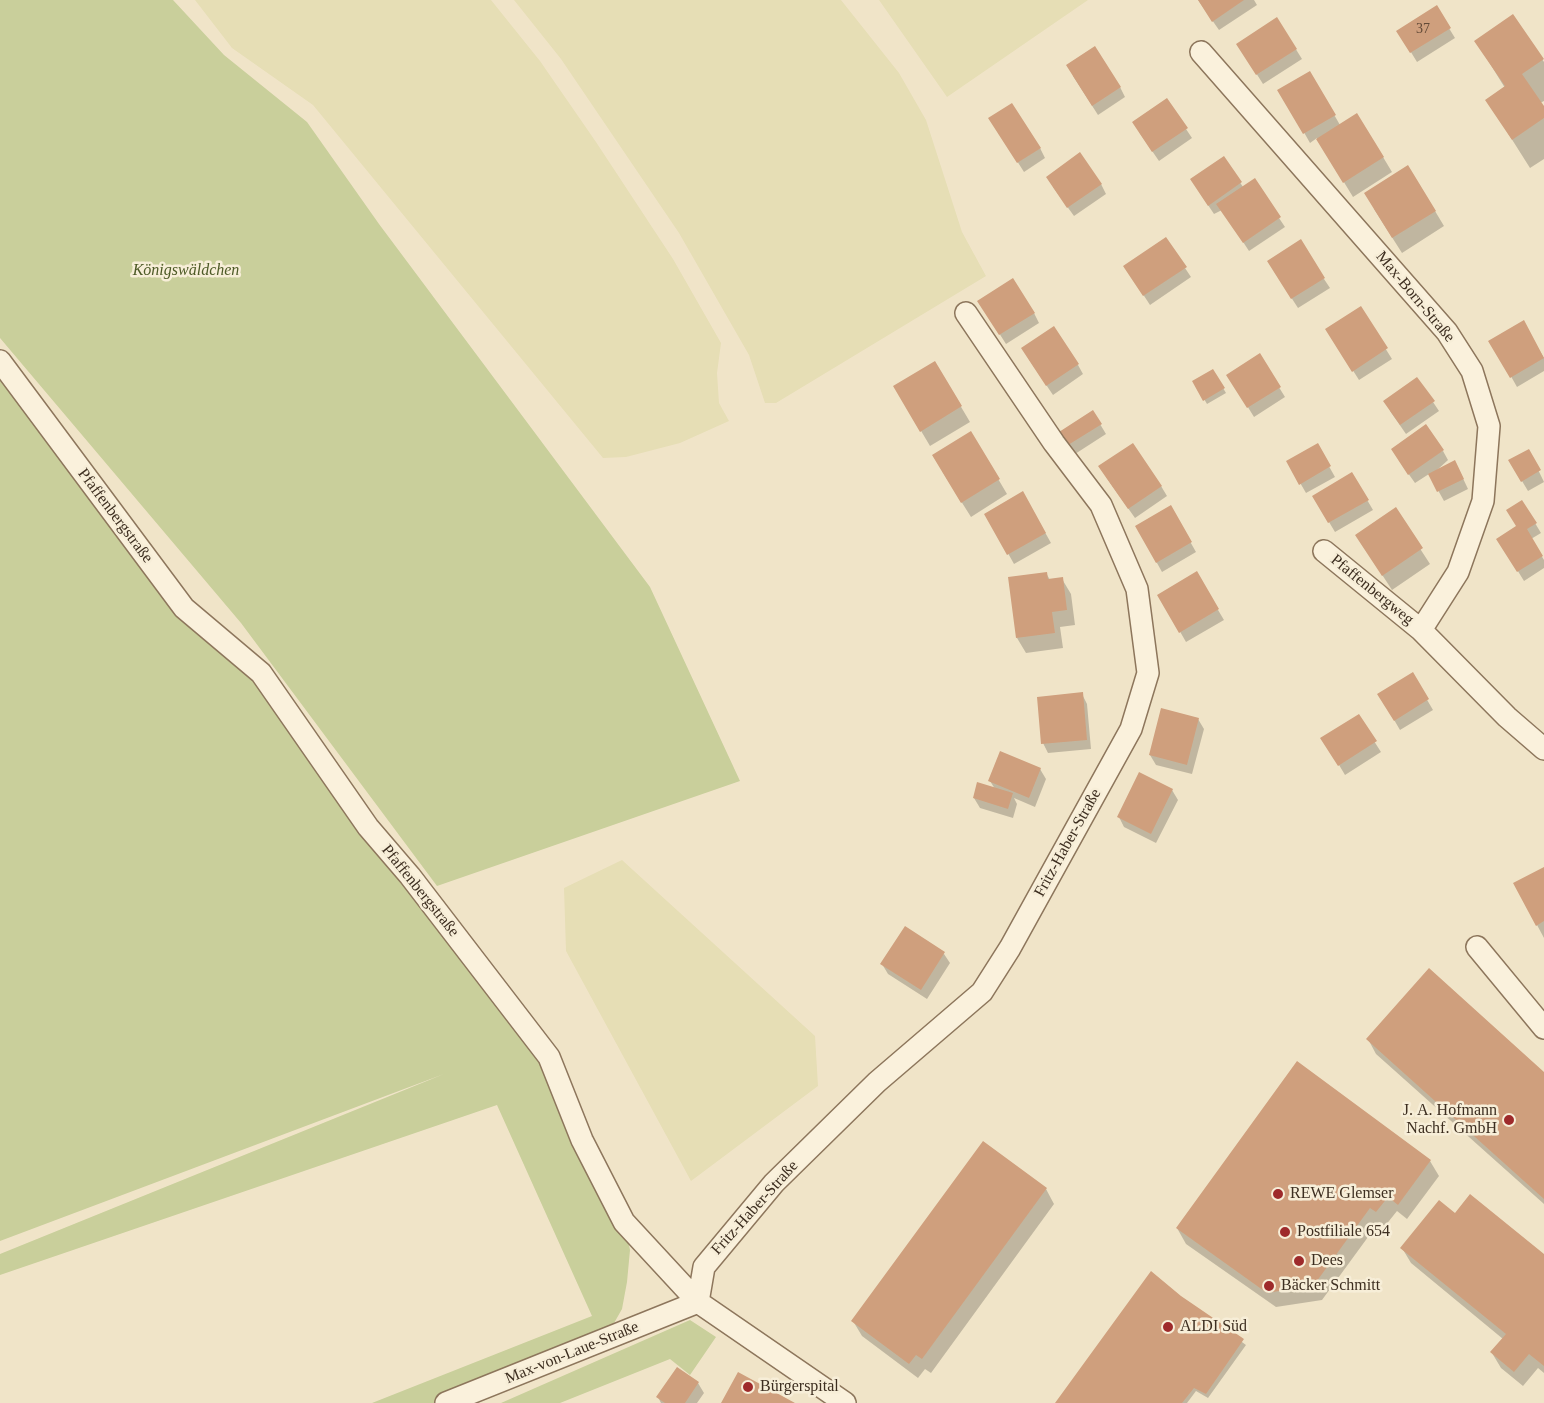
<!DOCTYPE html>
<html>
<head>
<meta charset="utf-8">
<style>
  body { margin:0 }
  canvas { display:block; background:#f0e4c8 }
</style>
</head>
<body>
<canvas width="1544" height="1403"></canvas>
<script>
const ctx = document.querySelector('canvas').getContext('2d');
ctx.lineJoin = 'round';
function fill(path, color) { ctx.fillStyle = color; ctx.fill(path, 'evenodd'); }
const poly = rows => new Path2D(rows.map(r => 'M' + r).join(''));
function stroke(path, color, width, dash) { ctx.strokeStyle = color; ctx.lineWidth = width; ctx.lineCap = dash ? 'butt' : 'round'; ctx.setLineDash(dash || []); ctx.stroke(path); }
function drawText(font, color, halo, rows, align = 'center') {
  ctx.font = font + ' "Times New Roman",serif'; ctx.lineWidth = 5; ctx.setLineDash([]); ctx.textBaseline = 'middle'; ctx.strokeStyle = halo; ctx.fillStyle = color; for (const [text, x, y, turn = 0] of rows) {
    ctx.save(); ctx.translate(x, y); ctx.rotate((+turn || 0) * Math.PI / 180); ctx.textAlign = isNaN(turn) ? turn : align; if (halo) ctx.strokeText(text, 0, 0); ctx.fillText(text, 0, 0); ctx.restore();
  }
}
const farmland = poly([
  [195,0,491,0,540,61,596,142,673,259,721,343,717,373,719,403,729,421,680,443,626,457,603,458,313,105,232,48],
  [514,0,841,0,899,73,926,120,962,232,986,276,776,403,765,403,749,355,679,233,561,59],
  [879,0,1088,0,947,97],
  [622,860,815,1036,818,1086,691,1181,566,951,564,888]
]);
const green = poly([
  [0,0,173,0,224,55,307,122,379,224,650,587,740,781,437,886,241,623,0,338],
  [0,361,184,608,261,673,549,1057,624,1222,630,1250,627,1282,622,1309,605,1339,446,1403,372,1403,592,1316,497,1105,0,1275,0,1254,444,1074,0,1241],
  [690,1320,716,1337,690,1375,670,1359,560,1403,501,1403]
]);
const shadow = poly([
  [1198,0,1254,0,1257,5,1219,30],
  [1436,7,1455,38,1417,62,1398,31],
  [1513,16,1544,62,1544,101,1540,103,1544,109,1544,159,1530,168,1487,100,1505,88,1476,41],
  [1277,19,1302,59,1263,84,1244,54],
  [1310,73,1340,125,1383,157,1392,172,1353,197,1317,138,1310,143,1280,90],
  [1073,76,1120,87,1125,97,1098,115],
  [996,128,1040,148,1045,158,1024,172],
  [1186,129,1192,138,1159,161,1139,132],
  [1224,158,1243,187,1279,218,1285,227,1249,251,1222,210,1214,214,1198,190],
  [1101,184,1106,194,1074,216,1053,187],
  [1374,209,1435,211,1444,226,1402,253],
  [1185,268,1191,277,1150,305,1131,276],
  [1274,271,1324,279,1330,288,1298,308],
  [1360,308,1392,359,1359,380,1333,339],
  [985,311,1034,313,1039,323,1006,344],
  [1523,322,1544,358,1544,371,1517,387,1491,341],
  [1259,355,1285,397,1254,417,1228,375],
  [1028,358,1078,365,1083,374,1053,395],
  [935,363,970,422,930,446,895,387],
  [1213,371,1226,393,1207,404,1194,382],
  [1433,402,1439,411,1406,434,1390,411],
  [1100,424,1106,434,1075,454,1067,442],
  [971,433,1007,494,971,517,942,471],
  [1317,445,1335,477,1306,493,1288,462],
  [1443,451,1448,460,1435,472,1460,472,1468,489,1444,501,1429,474,1415,483,1398,459],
  [1529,451,1544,482,1528,491,1510,461],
  [1352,474,1373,510,1335,532,1314,497],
  [1106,477,1161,486,1167,496,1135,518],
  [1023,493,1051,543,1014,564,986,514],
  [1171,508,1196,552,1162,572,1137,527],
  [1395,510,1430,564,1392,590,1366,550],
  [1535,523,1541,533,1531,539,1544,560,1544,568,1524,581,1498,539],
  [1046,573,1050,580,1062,579,1071,594,1075,625,1060,627,1063,648,1026,653,1017,638],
  [1196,573,1224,620,1186,642,1159,595],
  [1412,674,1433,710,1400,730,1379,694],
  [1082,694,1087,704,1091,749,1048,753,1043,743],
  [1358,716,1381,752,1345,775,1323,738],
  [1198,719,1204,729,1192,774,1156,765,1150,755],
  [1040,769,1046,779,1035,807,1014,798,1017,804,1013,818,980,808,974,798,995,789,990,781],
  [1172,790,1178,800,1156,843,1124,827,1119,817],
  [1544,868,1544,938,1537,925],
  [944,954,950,963,927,999,888,974,882,964],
  [1368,1039,1544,1074,1544,1204,1376,1054],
  [1430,1161,1439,1176,1407,1219,1397,1211,1385,1226,1379,1222,1322,1300,1276,1307,1186,1244,1177,1228],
  [1046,1189,1054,1204,931,1373,925,1369,918,1378,862,1336,853,1321],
  [1455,1215,1544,1256,1544,1373,1538,1368,1523,1386,1501,1368,1492,1353,1503,1339,1411,1263,1402,1248],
  [1181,1297,1246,1345,1208,1398,1196,1391,1187,1403,1057,1403],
  [698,1383,704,1393,697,1403,661,1403,658,1397]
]);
const building = poly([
  [1198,0,1244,0,1212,22],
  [1437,5,1451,28,1410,53,1396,31],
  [1513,14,1544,59,1522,74,1544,106,1544,118,1512,140,1485,100,1505,86,1474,41],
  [1277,17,1297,49,1256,75,1236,44],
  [1095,46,1121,87,1092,106,1066,65],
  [1310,71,1336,115,1303,134,1277,90],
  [1167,98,1188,128,1152,152,1132,122],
  [1012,103,1041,148,1017,163,988,118],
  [1357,113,1384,157,1343,183,1316,139],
  [1080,152,1102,184,1067,208,1046,177],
  [1224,156,1242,182,1208,206,1190,179],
  [1408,165,1436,211,1392,238,1364,193],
  [1255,178,1281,217,1243,243,1216,204],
  [1166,237,1187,267,1143,296,1123,266],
  [1301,239,1325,278,1291,299,1267,261],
  [1013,278,1035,313,999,335,977,301],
  [1361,306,1388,348,1352,372,1325,329],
  [1524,320,1544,358,1510,378,1488,341],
  [1054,326,1079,364,1046,386,1021,348],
  [1260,353,1281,387,1247,408,1226,375],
  [935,361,962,406,920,432,893,386],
  [1213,369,1225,388,1203,401,1192,381],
  [1417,377,1435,401,1400,425,1383,401],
  [1093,410,1102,424,1068,445,1059,432],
  [1426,424,1444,450,1408,475,1391,449],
  [971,431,1000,479,961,503,932,455],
  [1133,443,1162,486,1128,509,1098,466],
  [1318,443,1331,466,1299,485,1286,461],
  [1529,449,1541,470,1521,482,1508,460],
  [1455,460,1464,479,1437,492,1428,474],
  [1352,472,1369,500,1328,523,1312,496],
  [1023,491,1046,533,1007,555,984,514],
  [1522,500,1537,523,1527,529,1543,556,1517,572,1496,539,1516,526,1506,510],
  [1171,505,1192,542,1156,563,1135,526],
  [1396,507,1423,548,1382,576,1355,535],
  [1197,571,1219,609,1179,633,1157,595],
  [1047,572,1048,579,1063,577,1067,610,1052,612,1055,633,1016,638,1008,577],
  [1413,672,1429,699,1394,721,1377,694],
  [1083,692,1087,740,1041,744,1037,697],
  [1161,708,1199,718,1187,765,1149,755],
  [1359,714,1377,741,1338,766,1320,738],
  [1000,751,1041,768,1029,798,988,781],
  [1139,772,1173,789,1151,834,1117,817],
  [977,782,1013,793,1008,809,973,798],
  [1544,867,1544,921,1536,926,1513,883],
  [905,926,945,952,921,990,880,964],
  [1429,968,1544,1072,1544,1199,1366,1039],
  [1297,1061,1431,1160,1398,1205,1388,1197,1376,1212,1370,1208,1314,1285,1267,1293,1176,1228],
  [983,1141,1047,1188,922,1359,916,1355,909,1364,851,1321],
  [1470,1194,1544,1254,1544,1366,1529,1354,1514,1372,1490,1352,1506,1334,1400,1248,1439,1200,1455,1213],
  [1151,1271,1181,1296,1244,1339,1206,1394,1194,1388,1182,1403,1055,1403],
  [677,1367,699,1382,685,1403,665,1403,656,1397],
  [738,1372,795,1403,721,1403]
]);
const minor = poly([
  [1201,52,1447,332,1472,371,1489,426,1483,501,1458,572,1421,630],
  [0,361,184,608,261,673,368,827,410,876,549,1057,582,1140,624,1222,698,1302,845,1403],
  [1324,551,1421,630,1507,717,1544,749],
  [1477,947,1544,1028],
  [698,1302,704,1267,774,1183,877,1082,982,992,1010,948,1131,729,1148,673,1137,589,1101,505,1054,443,966,313],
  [446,1403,698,1302]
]);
const markers = [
  [1509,1120,6,"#9e2a2b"],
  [1278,1194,6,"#9e2a2b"],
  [1285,1232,6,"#9e2a2b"],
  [1299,1261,6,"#9e2a2b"],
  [1269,1286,6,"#9e2a2b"],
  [1168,1327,6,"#9e2a2b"],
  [748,1387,6,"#9e2a2b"]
];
const numberNames = [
  ["37",1423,29]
];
const parkNames = [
  ["Königswäldchen",186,271]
];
const streetNames = [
  ["Max-Born-Straße",1415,297,50],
  ["Pfaffenbergstraße",115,516,53],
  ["Pfaffenbergweg",1372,590,39],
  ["Fritz-Haber-Straße",1068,843,-61],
  ["Pfaffenbergstraße",420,891,51],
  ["Fritz-Haber-Straße",755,1208,-48],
  ["Max-von-Laue-Straße",572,1353,-22]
];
const poiNames = [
  ["J. A. Hofmann",1497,1111,"right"],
  ["Nachf. GmbH",1497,1129,"right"],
  ["REWE Glemser",1290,1194],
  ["Postfiliale 654",1297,1232],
  ["Dees",1311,1261],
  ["Bäcker Schmitt",1281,1286],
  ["ALDI Süd",1180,1327],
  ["Bürgerspital",760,1387]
];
fill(farmland, '#e6deb5');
fill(green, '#c9cf9b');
fill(shadow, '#0003');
fill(building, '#cf9f7d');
stroke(minor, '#8d765c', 24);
stroke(minor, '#faf1dc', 21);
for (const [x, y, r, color] of markers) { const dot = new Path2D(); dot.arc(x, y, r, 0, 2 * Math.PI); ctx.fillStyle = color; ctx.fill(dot); stroke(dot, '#f7eed8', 2); }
drawText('14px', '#624a37', null, numberNames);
drawText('italic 16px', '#4d5a26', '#f7eed8', parkNames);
drawText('16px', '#3d2e20', '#f7eed8', streetNames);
drawText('16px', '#3d2e20', '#f7eed8', poiNames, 'left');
</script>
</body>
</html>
